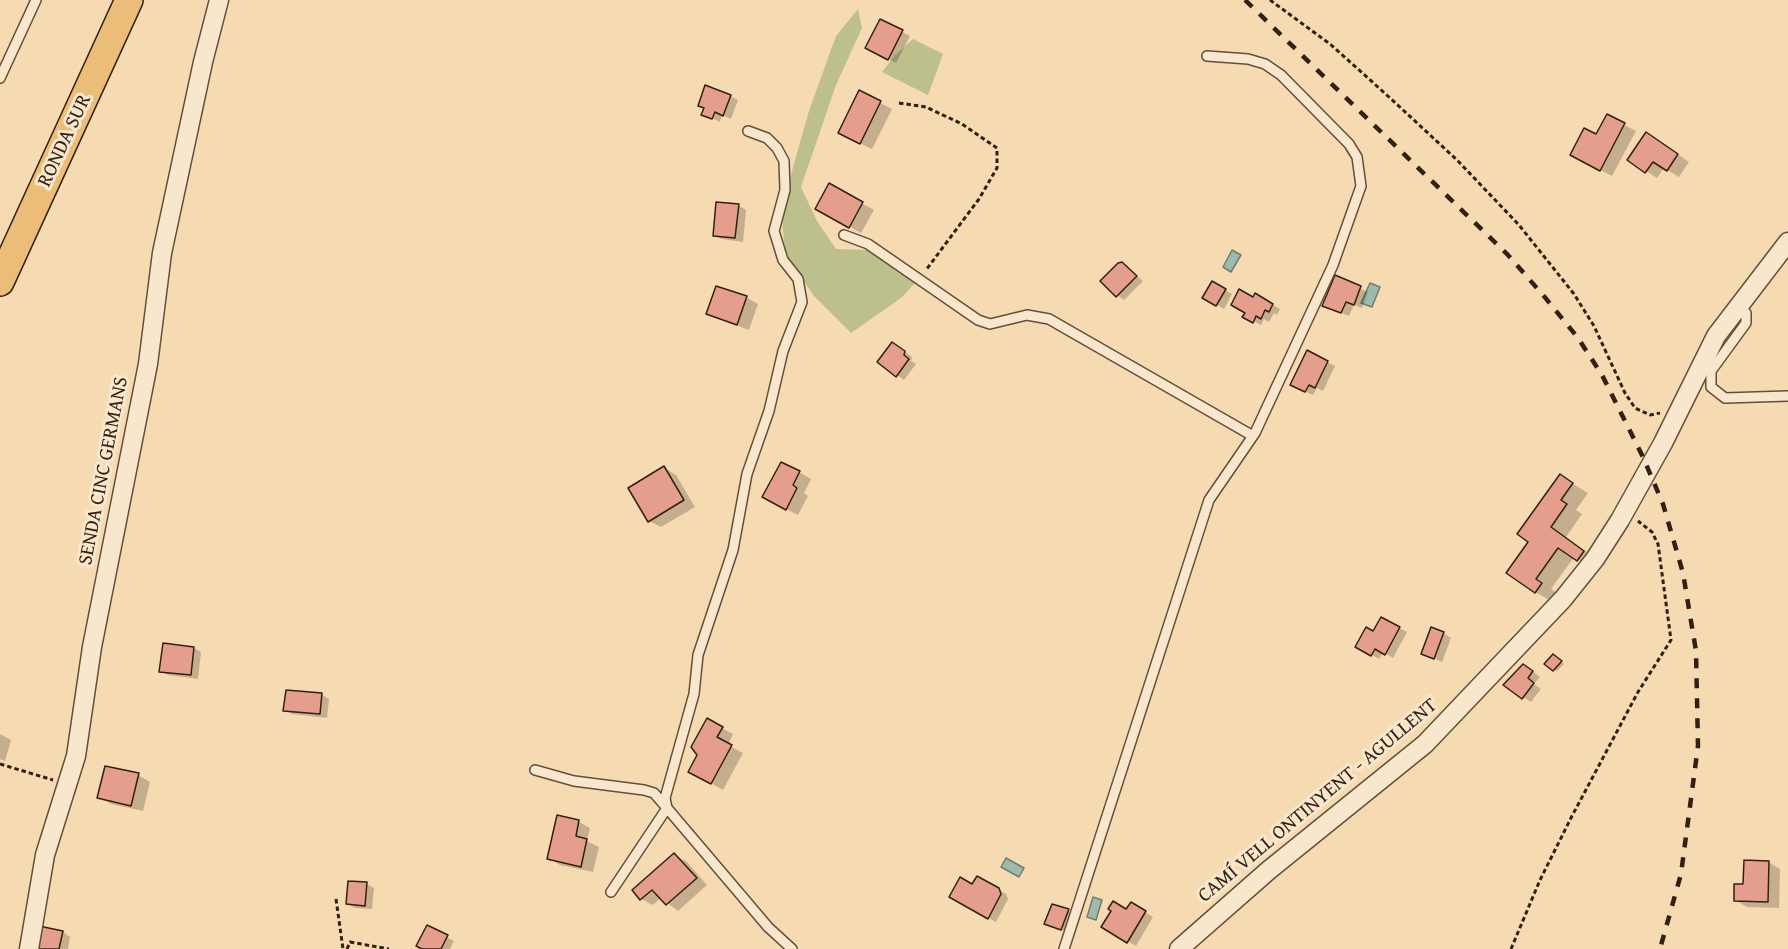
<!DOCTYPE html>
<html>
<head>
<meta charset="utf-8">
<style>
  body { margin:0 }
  canvas { display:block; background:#f6dab2 }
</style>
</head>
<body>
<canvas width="1788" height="949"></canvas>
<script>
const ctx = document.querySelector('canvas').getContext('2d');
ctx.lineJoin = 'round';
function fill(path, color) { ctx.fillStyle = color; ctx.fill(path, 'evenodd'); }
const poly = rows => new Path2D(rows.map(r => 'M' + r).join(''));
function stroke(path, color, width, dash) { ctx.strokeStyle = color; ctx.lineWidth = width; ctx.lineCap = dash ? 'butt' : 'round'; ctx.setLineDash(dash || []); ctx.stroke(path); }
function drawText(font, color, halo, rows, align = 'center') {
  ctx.font = font + ' "Gentium Book Plus",serif'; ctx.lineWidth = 6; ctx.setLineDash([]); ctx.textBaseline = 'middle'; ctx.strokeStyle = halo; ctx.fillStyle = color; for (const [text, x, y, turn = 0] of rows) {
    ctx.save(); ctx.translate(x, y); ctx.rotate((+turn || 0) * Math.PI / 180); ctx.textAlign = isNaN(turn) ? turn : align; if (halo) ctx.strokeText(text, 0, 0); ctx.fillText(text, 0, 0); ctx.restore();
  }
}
const green = poly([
  [858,9,862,28,836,85,801,187,817,221,836,249,867,250,915,283,901,298,851,333,814,296,785,254,782,218,793,167,809,111,836,36],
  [913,39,943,54,928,95,882,72,895,55]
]);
const water = poly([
  [1232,250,1241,255,1231,272,1223,267,1232,250],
  [1370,283,1380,287,1372,307,1361,303,1370,283],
  [1006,858,1024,868,1019,877,1001,867,1006,858],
  [1093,897,1102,900,1096,920,1087,917,1093,897]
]);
const shadow = poly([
  [881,21,910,36,896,63,867,48],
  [859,92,892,109,872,149,851,139],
  [730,96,738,100,731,119,722,115,720,122,703,114],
  [1607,116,1636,131,1612,176,1583,161],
  [1658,141,1689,162,1679,177,1664,168,1657,178,1646,171],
  [829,185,874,210,861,233,817,208],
  [739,206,746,210,743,242,722,239,714,235],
  [1122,264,1143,281,1124,300,1117,295],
  [1335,277,1368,292,1362,308,1354,305,1349,316,1331,309],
  [1212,283,1232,294,1224,309,1204,297],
  [1256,295,1280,309,1277,315,1274,313,1269,322,1264,319,1261,325,1244,316],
  [746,297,758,304,749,330,708,314],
  [900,348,912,357,911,361,916,364,904,380,897,375],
  [1308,352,1335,366,1323,391,1317,388,1313,395,1299,389],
  [664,468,676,475,695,507,661,527,649,521],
  [799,472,811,479,804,493,808,496,798,515,776,504],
  [1560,476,1588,493,1576,510,1582,514,1566,537,1599,561,1593,569,1574,557,1551,589,1557,593,1551,601,1535,592,1530,542],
  [1382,619,1407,632,1393,658,1383,652,1379,659,1357,647,1374,633],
  [1443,633,1451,638,1442,662,1423,653],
  [164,645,194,648,201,652,198,679,168,675,161,671],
  [1556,658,1564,664,1557,671,1554,670],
  [1531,670,1540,677,1534,684,1541,689,1531,702,1505,685],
  [322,695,329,699,327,718,292,714,285,710],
  [707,720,733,734,728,745,743,753,723,790,690,771,699,754],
  [0,734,11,740,5,761,0,759],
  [138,775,150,782,143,811,111,804,99,797],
  [558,817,579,822,590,828,587,841,599,847,593,872,560,865,549,858],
  [674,855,686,861,707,885,678,911,661,898,653,905,641,899],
  [1768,862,1780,869,1779,908,1747,907,1735,900],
  [978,878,1006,894,1008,899,996,922,951,897,973,886],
  [366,884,374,888,372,909,355,908,347,904],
  [1131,904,1153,917,1136,946,1103,927,1127,911],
  [1068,911,1076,915,1068,933,1046,923],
  [427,927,454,941,450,949,424,949],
  [63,932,70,937,68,949,35,949]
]);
const building = poly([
  [880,19,903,30,888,60,865,48,880,19],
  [705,85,731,95,723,116,715,112,712,119,701,115,704,108,698,106,705,85],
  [859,90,881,101,860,144,838,133,859,90],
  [1607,114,1625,123,1600,171,1570,155,1584,128,1596,134,1607,114],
  [1646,132,1678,154,1667,171,1653,162,1645,173,1627,160,1646,132],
  [829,183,863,202,849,228,815,209,829,183],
  [716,202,739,204,735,238,713,236,716,202],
  [1122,262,1137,276,1116,297,1100,281,1118,263,1122,262],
  [1335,275,1361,286,1354,305,1346,302,1341,313,1322,306,1335,275],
  [1212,281,1226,289,1216,306,1202,298,1212,281],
  [716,286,747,296,737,325,706,314,716,286],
  [1239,289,1253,297,1255,293,1273,304,1269,312,1265,310,1261,319,1256,316,1253,323,1242,317,1245,313,1231,305,1239,289],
  [892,342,905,351,904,355,909,359,896,377,877,362,892,342],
  [1307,350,1328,361,1315,388,1309,385,1305,392,1290,385,1307,350],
  [781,462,800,471,793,485,797,488,786,510,762,497,781,462],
  [664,466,684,500,648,522,628,488,664,466],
  [1560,474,1573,483,1561,500,1567,504,1551,527,1584,551,1577,561,1558,548,1536,579,1542,583,1535,593,1506,573,1528,542,1517,534,1560,474],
  [1381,617,1400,627,1385,655,1375,649,1371,656,1355,647,1366,627,1373,631,1381,617],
  [1431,627,1444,632,1434,659,1421,654,1431,627],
  [163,643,194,647,191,675,159,672,163,643],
  [1553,654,1562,661,1553,671,1544,664,1553,654],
  [1523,664,1533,671,1528,678,1534,683,1522,699,1503,685,1523,664],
  [286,690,322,693,320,714,283,711,286,690],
  [707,718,723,727,717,737,732,745,711,784,688,772,697,755,691,747,707,718],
  [105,766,139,773,131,806,97,798,105,766],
  [557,815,579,820,576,836,587,839,581,867,547,859,557,815],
  [674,853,697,878,666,905,652,890,640,900,632,890,674,853],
  [1744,860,1769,861,1768,902,1734,901,1734,884,1743,884,1744,860],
  [977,876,999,888,1001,894,988,919,949,897,960,877,972,884,977,876],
  [348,881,367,882,365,906,346,904,348,881],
  [1113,901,1126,909,1131,902,1146,911,1127,943,1101,927,1111,911,1108,909,1113,901],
  [1052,904,1069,909,1061,930,1044,924,1052,904],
  [427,925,448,935,441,949,422,949,416,946,427,925],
  [39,926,63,931,59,949,34,949,39,926]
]);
const path = poly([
  [1270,0,1330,44,1389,97,1457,160,1519,225,1574,294,1594,326,1625,393,1635,408,1650,415,1660,413],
  [899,103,926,107,962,124,997,148,997,168,979,199,926,270],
  [0,764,53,780],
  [336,899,343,949],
  [347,949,350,942,389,949],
  [1511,949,1540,880,1572,816,1638,692,1671,640,1658,544,1652,532,1638,521]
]);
const service = poly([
  [0,78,36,0],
  [748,131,767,138,777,148,784,161,785,190,774,231,783,260,798,279,802,302,783,351,769,411,747,474,733,550,698,655,694,694,665,798,667,808,768,927,792,949],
  [844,235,868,244,978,320,990,324,1027,315,1049,319,1253,436],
  [1739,306,1746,313,1746,323,1711,371,1711,387,1725,398,1788,396],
  [535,770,574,781,644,790,654,793,667,808,611,892],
  [1064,949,1209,500,1255,433,1333,265,1361,186,1357,157,1349,144,1281,75,1265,64,1248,59,1207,56]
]);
const minor = poly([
  [29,949,45,855,76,756,92,647,148,364,162,253,203,62,219,0],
  [1179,949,1269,870,1425,744,1563,599,1595,559,1620,520,1663,443,1716,336,1788,242]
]);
const primary = poly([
  [0,282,129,0]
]);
const rail = poly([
  [1245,0,1507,254,1543,295,1578,338,1602,375,1643,457,1663,504,1683,573,1696,651,1698,746,1681,874,1660,949]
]);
const streetNames = [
  ["RONDA SUR",65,141,-65],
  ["SENDA CINC GERMANS",104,471,-79],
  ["CAMÍ VELL ONTINYENT - AGULLENT",1318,801,-40]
];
fill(green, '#bdbf8c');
fill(water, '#9dbbac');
stroke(water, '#717d6f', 1.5);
fill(shadow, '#0003');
fill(building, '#e69e8c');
stroke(building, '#302113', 1.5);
stroke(service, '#624f3b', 12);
stroke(minor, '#624f3b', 21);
stroke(primary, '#302113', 30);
stroke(path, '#302113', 3, [4.5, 3]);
stroke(service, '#f9e7cd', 9);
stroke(minor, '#f9e7cd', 18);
stroke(primary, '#ebbd79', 27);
stroke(rail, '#302113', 4.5, [10, 10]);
drawText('20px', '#302113', '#f9e7cd', streetNames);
</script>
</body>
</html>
